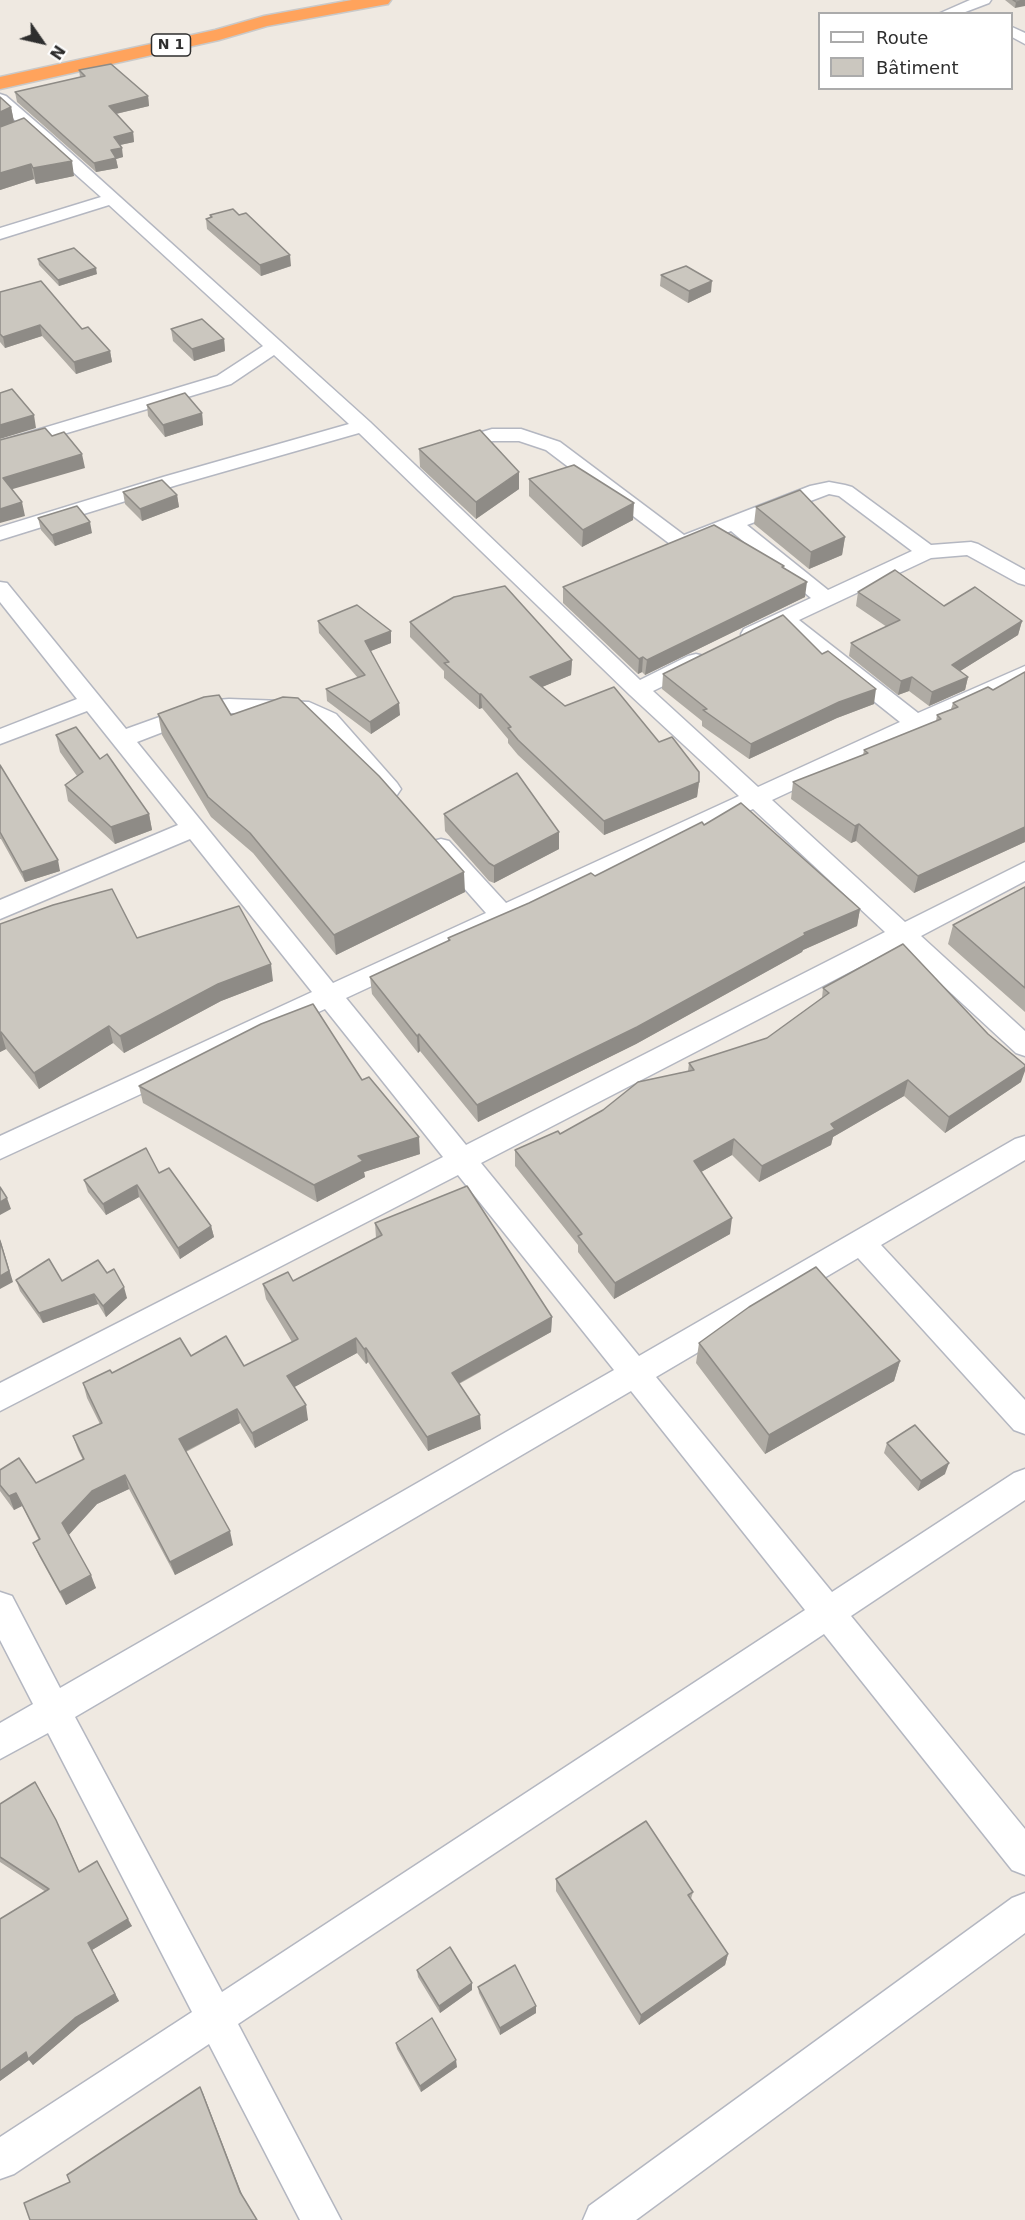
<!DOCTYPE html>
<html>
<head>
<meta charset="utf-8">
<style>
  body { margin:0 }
  #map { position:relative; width:1025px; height:2220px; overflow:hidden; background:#efe9e1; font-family:"DejaVu Sans",sans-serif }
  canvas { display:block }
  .legend { position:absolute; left:818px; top:12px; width:195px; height:78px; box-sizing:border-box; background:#fff; border:2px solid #ababab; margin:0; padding:8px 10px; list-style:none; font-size:18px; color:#2e2e2e }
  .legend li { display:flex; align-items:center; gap:12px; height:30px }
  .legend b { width:30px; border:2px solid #ababab }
  .north { position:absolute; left:12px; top:12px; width:60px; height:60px; -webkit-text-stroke:4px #fff; paint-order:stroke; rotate:124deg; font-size:16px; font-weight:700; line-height:24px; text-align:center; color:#2e2e2e }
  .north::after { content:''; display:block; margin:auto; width:21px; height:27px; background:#2e2e2e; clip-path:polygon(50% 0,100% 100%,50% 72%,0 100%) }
</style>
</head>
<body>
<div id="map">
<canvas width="1025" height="2220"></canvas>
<ul class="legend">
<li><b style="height:8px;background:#fff"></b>Route</li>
<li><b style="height:16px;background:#cbc7bf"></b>Bâtiment</li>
</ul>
<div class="north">N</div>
</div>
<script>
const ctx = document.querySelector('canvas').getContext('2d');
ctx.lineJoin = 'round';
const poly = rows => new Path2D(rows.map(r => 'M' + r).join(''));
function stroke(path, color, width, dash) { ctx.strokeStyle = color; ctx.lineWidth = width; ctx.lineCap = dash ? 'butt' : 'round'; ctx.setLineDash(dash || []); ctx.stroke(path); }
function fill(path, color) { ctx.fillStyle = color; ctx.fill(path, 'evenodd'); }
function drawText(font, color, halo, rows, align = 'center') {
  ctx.font = font + ' "DejaVu Sans",sans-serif'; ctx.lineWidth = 5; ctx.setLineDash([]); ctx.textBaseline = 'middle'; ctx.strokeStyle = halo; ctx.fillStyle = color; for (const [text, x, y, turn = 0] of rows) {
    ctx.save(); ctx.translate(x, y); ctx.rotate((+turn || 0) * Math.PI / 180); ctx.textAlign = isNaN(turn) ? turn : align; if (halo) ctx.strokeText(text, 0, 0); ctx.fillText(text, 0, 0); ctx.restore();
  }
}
const minor = poly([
  [970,0,991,0,989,3,960,14,938,14,970,0],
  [1012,27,1025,33,1025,44,1012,37,1012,27],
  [0,94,6,96,50,134,370,422,640,680,688,656,696,654,704,656,707,661,704,666,653,691,758,787,900,722,782,628,752,641,744,639,741,634,744,629,811,598,731,531,693,546,681,549,674,547,546,450,519,441,493,441,452,453,445,451,442,447,445,443,492,429,521,429,560,442,684,535,810,486,829,482,845,485,852,487,931,545,971,542,978,544,1025,570,1025,585,1018,583,967,555,931,558,799,620,918,713,1025,666,1025,682,772,800,905,922,1025,862,1025,881,921,936,1025,1031,1025,1056,1016,1053,900,946,481,1163,639,1356,1015,1139,1025,1136,1025,1160,881,1245,1025,1400,1025,1434,1014,1430,858,1258,656,1377,832,1592,1014,1473,1025,1469,1025,1500,851,1616,1025,1829,1025,1875,1012,1870,824,1634,238,2024,341,2220,300,2220,209,2044,14,2174,0,2179,0,2137,192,2012,48,1733,0,1759,0,1723,33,1704,0,1640,0,1592,12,1596,60,1688,614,1370,458,1175,0,1411,0,1383,443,1157,325,1009,0,1159,0,1136,312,992,190,839,0,919,0,900,178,825,87,711,0,744,0,729,77,699,0,602,0,582,7,583,126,729,204,701,229,699,309,702,336,714,397,783,401,789,397,795,389,797,381,795,320,724,305,716,229,713,207,715,137,742,333,983,486,913,433,853,429,847,433,841,441,839,449,841,506,903,739,796,630,695,359,433,177,485,0,540,0,527,163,477,349,424,274,355,231,384,0,453,0,441,217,376,263,346,109,205,0,239,0,228,101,197,0,107,0,94],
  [829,494,839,496,912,551,828,590,747,525,829,494],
  [753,809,885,932,466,1145,346,998,753,809],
  [631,1391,805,1610,222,1992,75,1717,631,1391],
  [1025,1893,1025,1933,636,2220,583,2220,589,2206,1012,1898,1025,1893]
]);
const highway = poly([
  [352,0,391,0,388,4,382,5,267,26,219,40,0,89,0,77,215,30,264,16,352,0]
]);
const wall = poly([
  [1005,0,1025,0,1015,8],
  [79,70,148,96,149,106,116,114,133,132,134,142,120,145,123,157,116,159,118,168,96,172,17,102,15,92,80,77],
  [0,97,11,107,14,122,74,176,36,184,34,179,0,190],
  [210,215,291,266,261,276,207,229,206,219,210,217],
  [38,259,97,274,59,286,39,265],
  [661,275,711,292,688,303,660,286],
  [0,292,82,329,110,351,112,362,76,374,42,336,5,348,0,342],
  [171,329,224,339,225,351,194,361,173,341],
  [147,405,202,413,203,425,165,437,148,416],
  [419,449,519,489,476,519,420,467],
  [529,479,633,520,582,547,529,496],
  [123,492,177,495,179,507,142,521,125,504],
  [756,507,845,537,842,555,809,569,754,524],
  [38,518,92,533,55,546,41,530],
  [784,568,805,597,645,675,642,672,638,674,563,603,563,587],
  [858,592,944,606,1022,621,1018,635,960,671,968,677,965,690,929,706,909,691,898,695,849,656,851,643,887,627,856,606],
  [318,621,391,643,370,651,400,715,371,734,327,701,326,689,358,678,319,633],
  [410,622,572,660,571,675,542,687,565,706,659,742,699,782,697,797,604,835,518,755,508,743,508,739,482,708,479,709,444,678,444,671,410,637],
  [822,654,874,704,837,718,749,759,702,726,702,721,662,689,663,674],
  [1025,672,1025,842,914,893,856,841,851,843,791,799,793,782,863,755,864,750,936,721,937,715,951,709,953,703,993,690],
  [158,714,231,715,465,892,336,955,253,853,211,817,162,735],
  [56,735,100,759,149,814,152,830,115,844,68,801,65,785,77,776,60,752],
  [0,765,60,871,25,882,1,839,0,839],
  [444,814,559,832,559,849,494,883,489,881,445,831],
  [704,825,860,909,857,926,803,950,802,952,636,1044,478,1122,420,1051,418,1053,372,994,370,977,448,941,448,938,595,876],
  [1025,887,1025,1012,948,944,953,925],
  [0,924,137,938,273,981,221,1001,124,1053,113,1043,39,1089,6,1049,0,1052],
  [823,988,1021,1082,945,1133,904,1096,833,1137,831,1145,759,1182,732,1155,701,1172,730,1234,614,1299,578,1252,578,1245,515,1166,515,1150,560,1134,688,1071,689,1063,767,1038,822,998],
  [362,1080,420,1154,364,1172,365,1177,317,1202,143,1103,139,1086],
  [159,1173,211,1226,214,1237,180,1259,139,1197,106,1215,88,1192,84,1180],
  [375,1223,552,1317,551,1332,459,1384,481,1429,428,1451,368,1362,366,1364,357,1353,294,1387,308,1420,255,1448,240,1423,186,1452,233,1545,175,1575,129,1489,97,1504,68,1535,96,1588,66,1605,39,1556,33,1543,39,1540,22,1506,14,1510,0,1491,0,1470,36,1483,83,1460,78,1450,73,1436,100,1424,87,1398,83,1383,112,1373,191,1356,244,1366,292,1342,266,1299,263,1284,293,1281,376,1238],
  [107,1273,127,1298,106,1317,98,1304,43,1323,20,1291,16,1280,62,1281],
  [699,1343,900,1361,894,1381,765,1454,696,1363],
  [887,1443,945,1474,918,1491,884,1453],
  [0,1804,60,1828,79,1871,132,1926,92,1950,119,2001,80,2025,33,2065,29,2060,0,2081,0,1919,46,1892,0,1862],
  [556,1879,693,1892,691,1899,728,1954,725,1965,639,2025,556,1891],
  [417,1970,472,1983,472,1990,440,2013,418,1977],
  [478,1987,536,2006,536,2013,500,2035,479,1993],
  [396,2043,457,2067,421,2092,397,2049]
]);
const shadedWall = poly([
  [1025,1,1025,6,1015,8,1016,2],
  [148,96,149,106,111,115,109,106],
  [11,107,14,122,0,129,0,112],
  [133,132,134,142,115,146,114,137],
  [122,148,123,157,116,159,118,168,96,172,94,163,111,150],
  [72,161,74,176,36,184,33,168],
  [31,164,34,179,0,190,0,173],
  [290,255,291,266,261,276,260,265],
  [96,268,97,274,59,286,58,280],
  [712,281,711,292,688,303,689,291],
  [40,325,42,336,5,348,3,337],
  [224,339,225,351,194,361,192,349],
  [110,351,112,362,76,374,74,362],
  [202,413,203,425,165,437,163,425],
  [34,415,36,428,0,439,0,425],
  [82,454,85,468,6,491,3,478],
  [519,472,519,489,476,519,476,502],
  [177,495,179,507,142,521,140,509],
  [22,502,25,516,0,523,0,509],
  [634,503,633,520,582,547,583,530],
  [90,522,92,533,55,546,52,535],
  [845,537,842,555,809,569,811,552],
  [807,582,805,597,645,675,647,660],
  [1022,621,1018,635,949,678,952,665],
  [391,631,391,643,366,653,365,641],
  [643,657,642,672,638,674,639,659],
  [572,660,571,675,530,692,530,677],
  [912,677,909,691,898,695,901,681],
  [968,677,965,690,929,706,932,692],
  [876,689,874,704,837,718,749,759,751,744,839,702],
  [479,694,481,694,482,708,479,709],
  [399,703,400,715,371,734,370,722],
  [699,782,697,797,604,835,604,821],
  [149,814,152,830,115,844,111,827],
  [859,824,856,841,851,843,855,826],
  [1025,827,1025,842,914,893,918,876],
  [559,832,559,849,494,883,494,866],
  [58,860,60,871,25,882,22,872],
  [464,872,465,892,336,955,334,935],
  [860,909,857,926,803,950,802,952,636,1044,478,1122,477,1105,804,933],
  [271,964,273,981,221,1001,124,1053,120,1036,218,984],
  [109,1026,113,1043,39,1089,34,1073],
  [1,1032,6,1049,0,1052,0,1033],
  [419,1034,420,1051,418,1053,417,1036],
  [1025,1067,1025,1071,1021,1082,945,1133,949,1117],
  [908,1080,904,1096,833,1137,831,1145,759,1182,762,1166,831,1124],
  [419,1137,420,1154,364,1172,365,1177,317,1202,314,1185,358,1156],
  [734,1139,732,1155,692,1177,694,1161],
  [137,1185,139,1197,106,1215,103,1204],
  [7,1198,11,1209,0,1215,0,1202],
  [732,1218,730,1234,614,1299,615,1283],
  [211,1226,214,1237,180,1259,178,1248],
  [0,1239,13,1282,0,1289],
  [124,1287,127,1298,106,1317,103,1306],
  [94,1294,98,1304,43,1323,39,1313],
  [552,1317,551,1332,452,1387,452,1373],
  [356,1338,357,1353,289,1390,287,1376],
  [366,1348,368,1362,366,1364,364,1349],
  [900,1361,894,1381,765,1454,769,1435],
  [306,1405,308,1420,255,1448,252,1433],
  [237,1409,240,1423,182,1453,179,1439],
  [480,1415,481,1429,428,1451,427,1437],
  [949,1463,945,1474,918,1491,921,1481],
  [125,1475,129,1489,97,1504,67,1537,62,1523,92,1491],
  [16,1493,22,1506,14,1510,9,1496],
  [230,1531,233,1545,175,1575,170,1562],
  [91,1575,96,1588,66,1605,60,1592],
  [128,1919,132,1926,92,1950,119,2001,80,2025,33,2065,29,2060,0,2081,0,2071,88,1943],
  [728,1954,725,1965,639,2025,641,2015],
  [472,1983,472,1990,440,2013,439,2006],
  [536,2006,536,2013,500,2035,500,2028],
  [456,2060,457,2067,421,2092,420,2086],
  [200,2087,203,2093,243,2197,240,2192]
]);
const building = poly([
  [1013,0,1025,0,1025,1,1016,2,1013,0],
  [111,64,148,96,109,106,133,132,114,137,122,148,111,150,116,158,94,163,15,92,85,76,79,70,111,64],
  [0,97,11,107,0,112,0,97],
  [24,118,72,161,33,168,31,164,0,173,0,127,24,118],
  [233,209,239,215,246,213,290,255,260,265,206,219,212,217,210,215,233,209],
  [74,248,96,268,58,280,38,259,74,248],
  [686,266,712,281,689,291,661,275,686,266],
  [41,281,82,329,88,327,110,351,74,362,40,325,3,337,0,334,0,292,41,281],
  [202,319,224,339,192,349,171,329,202,319],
  [12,389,34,415,0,425,0,393,12,389],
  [185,393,202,413,163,425,147,405,185,393],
  [45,428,52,436,64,432,82,454,3,478,22,502,0,509,0,440,45,428],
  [480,430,519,472,476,502,419,449,480,430],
  [574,465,634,503,583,530,529,479,574,465],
  [162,480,177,495,140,509,123,492,162,480],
  [800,490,845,537,811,552,756,507,800,490],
  [77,506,90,522,52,535,38,518,77,506],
  [714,525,784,566,782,567,807,582,647,660,643,657,639,659,563,587,714,525],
  [895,570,944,606,975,587,1022,621,952,665,968,677,932,692,912,677,901,681,851,643,900,620,858,592,895,570],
  [505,586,572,660,530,677,565,706,614,687,659,742,672,737,699,772,699,782,604,821,518,740,508,728,511,727,481,694,479,694,444,663,449,662,410,622,454,597,505,586],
  [357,605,391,631,365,641,399,703,370,722,326,689,365,675,318,621,357,605],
  [783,615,822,654,828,651,876,689,839,702,751,744,703,710,707,709,663,674,783,615],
  [1025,672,1025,827,918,876,859,824,855,826,793,782,868,753,864,750,941,719,937,715,958,707,953,703,988,687,993,690,1025,672],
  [219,695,231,715,283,697,298,698,379,776,464,872,334,935,250,833,208,797,158,714,204,697,219,695],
  [76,727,100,759,107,754,149,814,111,827,65,785,83,772,56,735,76,727],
  [0,765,58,860,22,872,0,832,0,765],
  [517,773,559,832,494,866,489,863,444,814,517,773],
  [741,803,860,909,804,933,805,935,637,1027,477,1105,419,1034,417,1036,370,977,450,940,448,938,529,903,591,873,595,876,702,822,704,825,741,803],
  [1025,887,1025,988,953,925,1025,887],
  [112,889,137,938,239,906,271,964,218,984,120,1036,109,1026,34,1073,1,1032,0,1033,0,924,53,905,112,889],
  [903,944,988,1034,1025,1065,1025,1067,949,1117,908,1080,831,1124,835,1129,762,1166,734,1139,694,1161,732,1218,615,1283,578,1236,582,1234,515,1150,558,1131,560,1134,603,1110,638,1082,694,1070,689,1063,767,1038,829,993,823,988,903,944],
  [313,1004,362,1080,369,1077,419,1137,358,1156,363,1161,314,1185,139,1086,261,1024,313,1004],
  [146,1148,159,1173,169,1168,211,1226,178,1248,137,1185,103,1204,84,1180,146,1148],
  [467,1186,552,1317,452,1373,480,1415,427,1437,366,1348,364,1349,356,1338,287,1376,306,1405,252,1433,237,1409,179,1439,230,1531,170,1562,125,1475,92,1491,62,1523,91,1575,60,1592,33,1543,40,1539,16,1493,9,1496,0,1485,0,1470,19,1458,36,1483,84,1459,73,1436,102,1423,83,1383,110,1370,112,1373,180,1338,191,1356,226,1336,244,1366,298,1339,263,1284,288,1272,293,1281,382,1235,375,1223,467,1186],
  [0,1187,7,1198,0,1202,0,1187],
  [0,1241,9,1271,0,1276,0,1241],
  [49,1259,62,1281,98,1260,107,1273,114,1269,124,1287,103,1306,94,1294,39,1313,16,1280,49,1259],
  [816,1267,900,1361,769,1435,699,1343,749,1307,816,1267],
  [915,1425,949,1463,921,1481,887,1443,915,1425],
  [35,1782,56,1820,79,1872,97,1861,128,1919,88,1943,115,1994,75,2018,28,2059,26,2052,0,2071,0,1919,49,1889,0,1857,0,1804,35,1782],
  [646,1821,693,1892,688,1895,728,1954,641,2015,556,1879,646,1821],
  [450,1947,472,1983,439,2006,417,1970,450,1947],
  [515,1965,536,2006,500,2028,478,1987,515,1965],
  [432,2018,456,2060,420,2086,396,2043,432,2018],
  [200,2087,240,2192,257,2220,30,2220,24,2203,70,2182,67,2175,200,2087]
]);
const shields = [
  [171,45,39]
];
const shieldNames = [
  ["N 1",171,45]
];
stroke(minor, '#b4b7c1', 3);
stroke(highway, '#c9c9c9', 3);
fill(minor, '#fff');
fill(highway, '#ffa35c');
fill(wall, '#afaba4');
fill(shadedWall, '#8e8b86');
fill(building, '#cbc7bf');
stroke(building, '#8e8b86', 1.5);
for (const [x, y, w] of shields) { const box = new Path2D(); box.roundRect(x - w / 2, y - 11, w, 22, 4.5); ctx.fillStyle = '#fff'; ctx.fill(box); stroke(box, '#2e2e2e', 1.5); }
drawText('bold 14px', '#2e2e2e', null, shieldNames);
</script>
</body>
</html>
